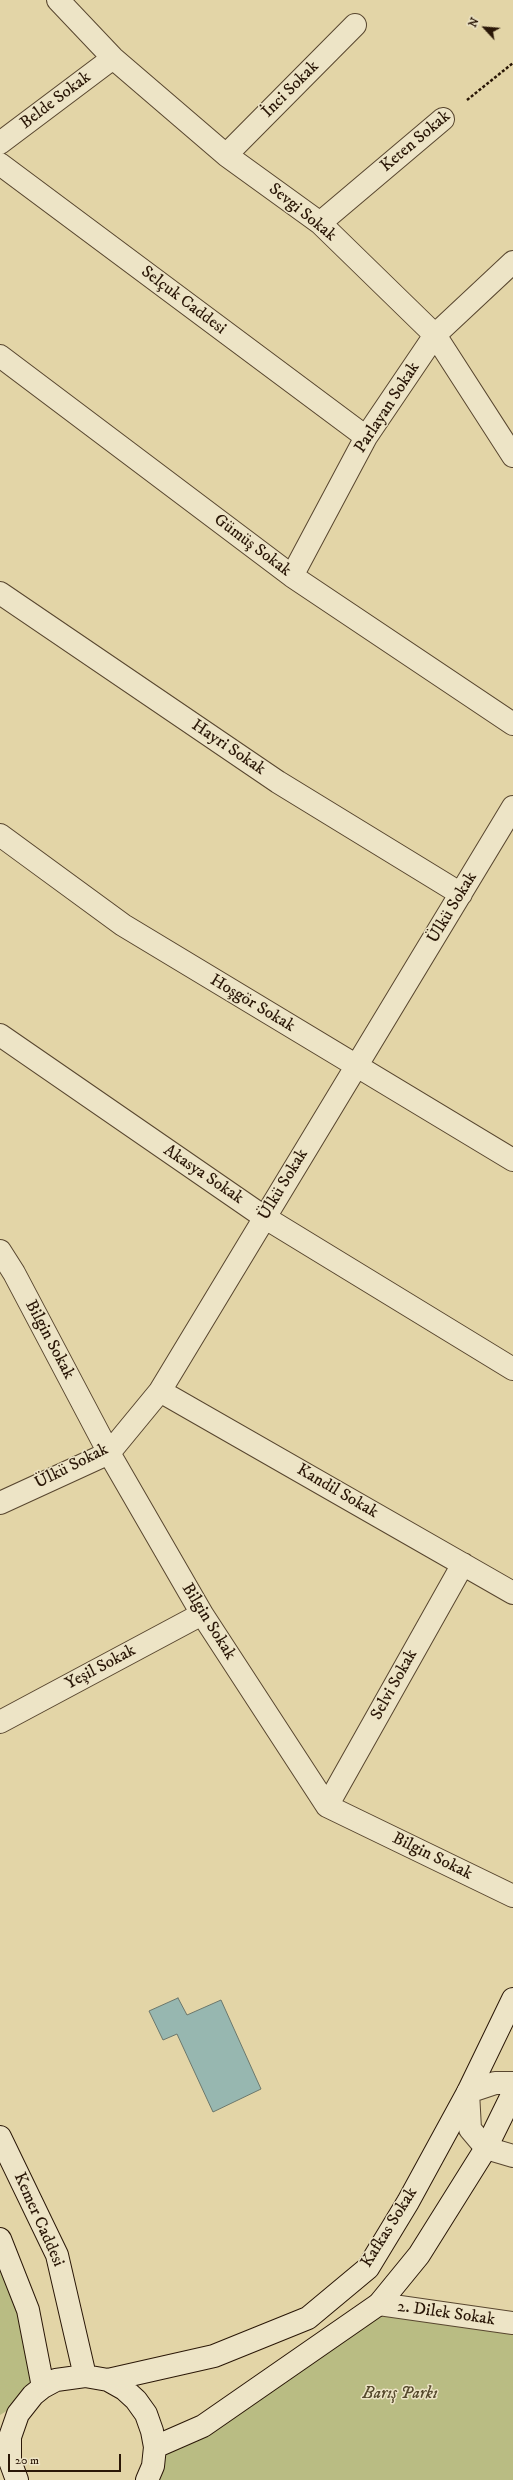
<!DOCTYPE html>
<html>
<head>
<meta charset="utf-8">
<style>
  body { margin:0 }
  #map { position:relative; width:513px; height:2480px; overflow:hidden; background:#e3d5a7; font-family:"IM FELL DW Pica",serif }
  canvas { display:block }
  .north { position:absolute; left:465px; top:8px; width:40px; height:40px; -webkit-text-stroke:3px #ede4c6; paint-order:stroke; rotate:296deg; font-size:11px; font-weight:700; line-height:16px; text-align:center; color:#2a1707 }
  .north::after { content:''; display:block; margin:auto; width:14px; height:18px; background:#2a1707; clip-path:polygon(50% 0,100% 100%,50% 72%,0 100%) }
  .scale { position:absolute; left:8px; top:2454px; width:113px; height:18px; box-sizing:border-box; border:2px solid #2a1707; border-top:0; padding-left:5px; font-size:12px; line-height:14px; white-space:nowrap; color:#2a1707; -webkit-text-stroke:3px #ede4c6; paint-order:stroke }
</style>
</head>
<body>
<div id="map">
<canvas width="513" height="2480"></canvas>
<div class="north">N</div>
<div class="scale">20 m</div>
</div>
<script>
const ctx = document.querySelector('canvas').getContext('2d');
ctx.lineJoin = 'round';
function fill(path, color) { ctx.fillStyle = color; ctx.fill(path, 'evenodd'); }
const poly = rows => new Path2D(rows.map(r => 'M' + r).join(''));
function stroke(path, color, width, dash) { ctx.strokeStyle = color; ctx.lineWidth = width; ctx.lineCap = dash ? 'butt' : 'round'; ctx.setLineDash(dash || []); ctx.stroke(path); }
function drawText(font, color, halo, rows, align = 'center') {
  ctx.font = font + ' "IM FELL DW Pica",serif'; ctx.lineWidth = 3; ctx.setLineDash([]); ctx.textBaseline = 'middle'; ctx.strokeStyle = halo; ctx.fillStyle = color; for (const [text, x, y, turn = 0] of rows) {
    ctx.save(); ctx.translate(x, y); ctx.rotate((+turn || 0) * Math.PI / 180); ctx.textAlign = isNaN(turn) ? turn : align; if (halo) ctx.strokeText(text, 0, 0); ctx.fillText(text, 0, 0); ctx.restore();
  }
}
const green = poly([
  [0,2239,28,2310,33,2395,0,2415],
  [379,2304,513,2323,513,2480,147,2480,155,2447]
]);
const water = poly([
  [178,1998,187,2015,221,2000,261,2089,213,2112,177,2034,163,2040,149,2011,178,1998]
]);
const path = poly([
  [467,100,513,63]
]);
const street = poly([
  [58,0,113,58,226,155,320,223,435,335,513,456],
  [0,143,113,58],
  [226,155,355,25],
  [0,164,366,437],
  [320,223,443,119],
  [0,356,292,576,513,724],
  [292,576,366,437,435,335,513,262],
  [0,593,278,782,461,894],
  [0,835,123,925,513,1160],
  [0,1035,264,1217,513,1369],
  [0,1251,14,1273,109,1453,202,1614,327,1806,513,1896],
  [160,1391,513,1593],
  [0,1503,109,1453,160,1391,513,807],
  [0,1722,202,1614],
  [327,1806,463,1564],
  [513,2083,495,2083,468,2092,470,2129,486,2148,513,2156],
  [379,2304,513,2323]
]);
const secondary = poly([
  [0,2137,57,2255,85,2376],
  [0,2239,28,2310,43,2387],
  [108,2380,214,2356,308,2318,368,2268,408,2202,468,2092,513,1999],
  [155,2447,203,2426,379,2304,419,2255,486,2148,513,2093],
  [17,2480,10,2461,10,2437,18,2414,33,2395,43,2387,56,2380,85,2376,108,2380,124,2389,136,2400,146,2414,152,2431,155,2447,153,2466,147,2480]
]);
const streetNames = [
  ["İnci Sokak",291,90,-45],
  ["Belde Sokak",56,101,-37],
  ["Keten Sokak",416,142,-40],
  ["Sevgi Sokak",302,213,39],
  ["Selçuk Caddesi",183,301,37],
  ["Parlayan Sokak",388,408,-57],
  ["Gümüş Sokak",252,546,37],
  ["Hayri Sokak",228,748,34],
  ["Ülkü Sokak",453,908,-59],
  ["Hoşgör Sokak",252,1004,31],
  ["Akasya Sokak",203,1175,34],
  ["Ülkü Sokak",284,1185,-59],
  ["Bilgin Sokak",49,1340,62],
  ["Ülkü Sokak",72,1467,-27],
  ["Kandil Sokak",337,1492,30],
  ["Bilgin Sokak",208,1622,58],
  ["Yeşil Sokak",101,1668,-28],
  ["Selvi Sokak",395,1685,-61],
  ["Bilgin Sokak",432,1857,26],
  ["Kemer Caddesi",38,2220,66],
  ["Kafkas Sokak",390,2228,-58],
  ["2. Dilek Sokak",446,2314,8]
];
const parkNames = [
  ["Barış Parkı",400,2394]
];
fill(green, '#b9bc83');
fill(water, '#97b7b0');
stroke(water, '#6b776c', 1);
stroke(street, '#58462f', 24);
stroke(secondary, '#2a1707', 24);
stroke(path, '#2a1707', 2.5, [3, 2]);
stroke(street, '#ede4c6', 22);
stroke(secondary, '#ede4c6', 22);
drawText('17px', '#2a1707', '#ede4c6', streetNames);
drawText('italic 17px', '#55492c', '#ede4c6', parkNames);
</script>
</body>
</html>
